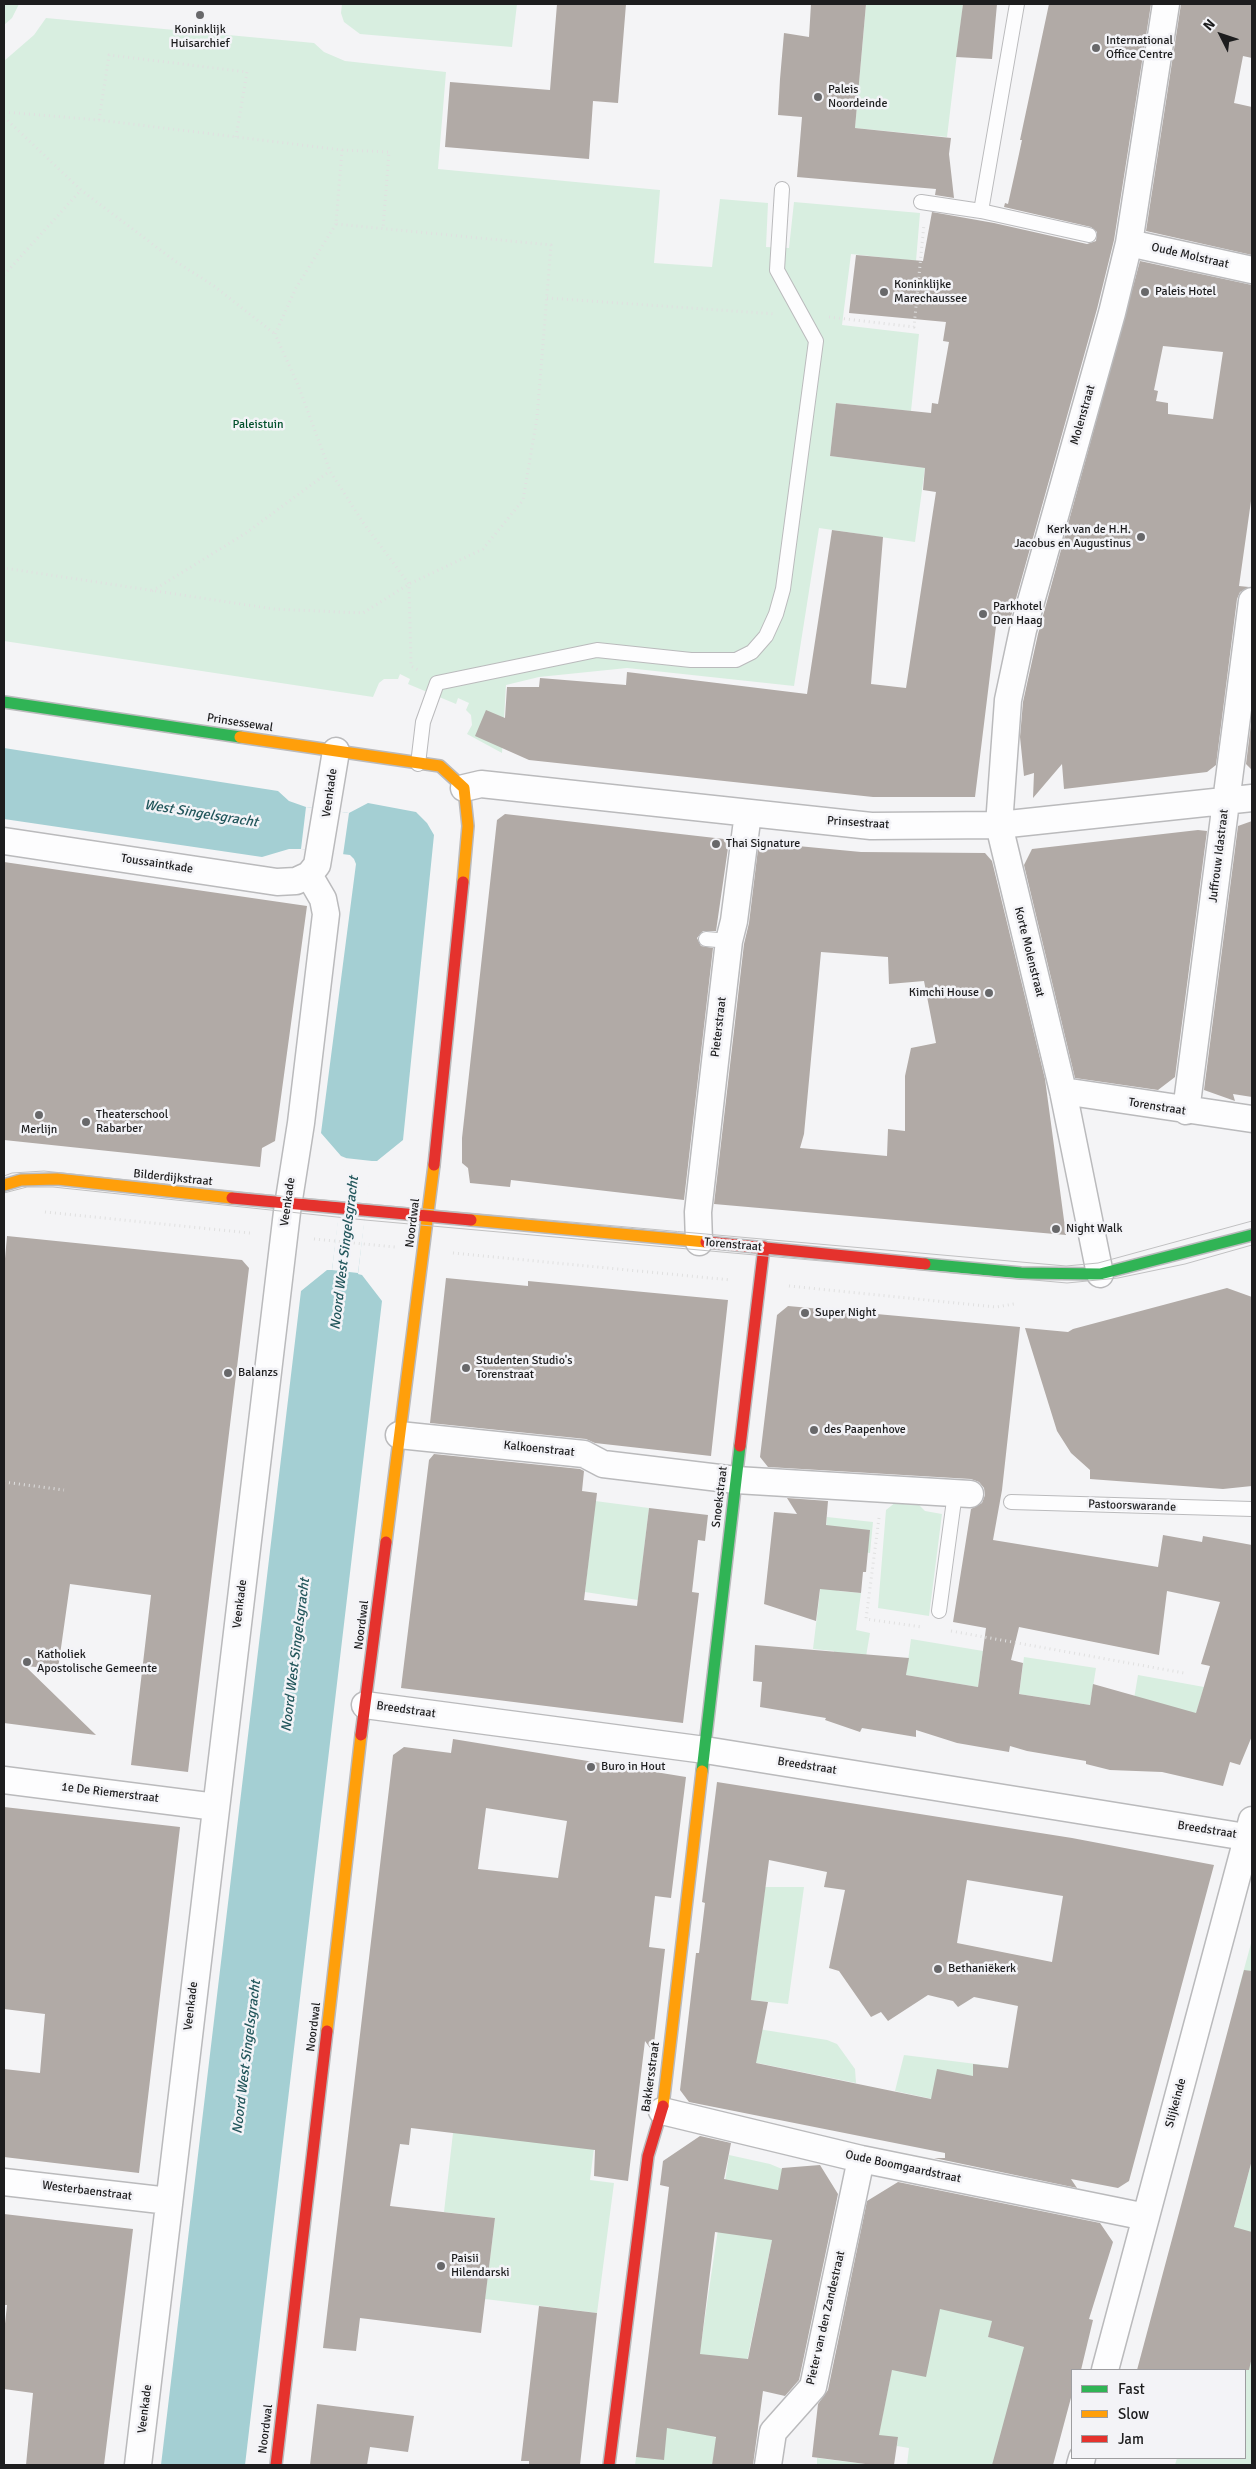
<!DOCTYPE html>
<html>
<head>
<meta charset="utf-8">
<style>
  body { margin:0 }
  #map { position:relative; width:1256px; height:2469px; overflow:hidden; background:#f4f4f6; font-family:Signika,sans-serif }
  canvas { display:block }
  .frame { position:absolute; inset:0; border:5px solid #1d1d1e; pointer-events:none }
  .legend { position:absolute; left:1071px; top:2369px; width:175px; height:90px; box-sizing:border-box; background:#f3f3f7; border:1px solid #9d9da0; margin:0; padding:6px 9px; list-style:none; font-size:15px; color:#1d1d1e }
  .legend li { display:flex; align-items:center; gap:10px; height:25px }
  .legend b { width:25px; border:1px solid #9d9da0 }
  .north { position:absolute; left:1196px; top:10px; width:50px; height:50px; -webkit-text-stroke:4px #f3f3f7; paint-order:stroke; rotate:311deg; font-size:14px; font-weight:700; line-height:20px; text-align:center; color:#1d1d1e }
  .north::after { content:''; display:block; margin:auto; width:18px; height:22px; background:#1d1d1e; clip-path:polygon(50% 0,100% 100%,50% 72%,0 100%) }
</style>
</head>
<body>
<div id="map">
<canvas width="1256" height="2469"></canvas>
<div class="frame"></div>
<ul class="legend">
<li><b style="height:6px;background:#30b455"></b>Fast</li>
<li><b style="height:6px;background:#ff9f0a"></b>Slow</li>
<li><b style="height:6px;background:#e5322d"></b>Jam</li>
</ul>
<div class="north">N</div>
</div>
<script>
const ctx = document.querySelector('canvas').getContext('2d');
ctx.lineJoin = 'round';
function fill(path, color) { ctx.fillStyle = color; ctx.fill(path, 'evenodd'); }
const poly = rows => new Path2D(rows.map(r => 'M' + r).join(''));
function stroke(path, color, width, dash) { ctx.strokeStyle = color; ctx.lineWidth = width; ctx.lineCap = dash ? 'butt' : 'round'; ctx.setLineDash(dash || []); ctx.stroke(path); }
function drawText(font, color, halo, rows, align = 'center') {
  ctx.font = font + ' Signika,sans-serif'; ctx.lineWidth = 5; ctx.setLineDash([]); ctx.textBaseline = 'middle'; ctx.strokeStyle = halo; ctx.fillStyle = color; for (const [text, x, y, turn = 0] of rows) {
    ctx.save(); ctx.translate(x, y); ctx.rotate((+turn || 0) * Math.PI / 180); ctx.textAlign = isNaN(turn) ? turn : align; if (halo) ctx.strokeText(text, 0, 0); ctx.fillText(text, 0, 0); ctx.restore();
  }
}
const green = poly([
  [4,4,19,4,12,18,4,25],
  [342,4,517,4,512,47,360,34,344,22,341,13],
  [866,4,963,4,947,137,855,128],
  [46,18,314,43,324,52,345,61,446,72,438,169,660,190,654,263,712,267,720,199,768,203,766,247,789,248,794,202,920,213,916,261,851,254,842,325,919,334,911,411,836,403,830,456,925,468,915,542,819,528,794,686,627,668,539,677,506,685,502,753,467,734,472,725,471,715,466,710,469,703,458,698,456,704,408,684,410,679,400,674,398,679,384,679,379,683,373,697,4,641,4,61,34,35],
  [595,1501,649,1508,638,1600,585,1592],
  [896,1502,917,1503,925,1511,942,1514,929,1616,878,1608,886,1510],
  [827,1517,873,1522,870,1553,824,1548],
  [821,1583,839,1591,861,1593,856,1630,870,1633,864,1668,833,1663,834,1651,813,1649],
  [911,1639,983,1651,978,1687,906,1675],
  [1024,1657,1096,1668,1090,1705,1019,1694],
  [1138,1675,1204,1687,1196,1714,1132,1711],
  [765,1887,804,1887,788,2004,751,2000],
  [1252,1940,1252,1995,1238,1991],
  [752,2028,827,2040,837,2044,855,2069,856,2083,703,2052],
  [904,2055,1008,2068,965,2106,895,2091],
  [603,2076,590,2180,614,2183,597,2313,485,2299,495,2218,444,2212,453,2133],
  [729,2155,770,2164,782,2169,785,2177,745,2371,707,2435,717,2438,712,2465,635,2465,640,2426,698,2364],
  [1252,2160,1252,2465,1175,2465,1177,2458,1245,2458,1245,2370,1200,2370,1225,2277,1221,2276],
  [913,2266,1013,2267,988,2337,1034,2350,1020,2362,994,2465,907,2465,909,2448,897,2446,898,2437,877,2443],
  [817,2458,873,2465,817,2465]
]);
const water = poly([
  [4,748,278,791,289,801,306,807,349,813,368,803,416,812,427,823,434,835,403,1140,377,1161,371,1161,358,1274,362,1275,382,1301,245,2465,161,2465,301,1291,327,1270,332,1270,346,1158,341,1156,321,1133,356,864,354,859,350,855,301,849,289,849,262,857,4,819]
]);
const pier = poly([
  [306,807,349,813,343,855,301,849],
  [345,1158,372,1161,358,1273,332,1270]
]);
const building = poly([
  [557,4,626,4,618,103,593,101,589,159,445,147,450,82,550,90],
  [811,4,866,4,855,128,951,138,949,154,954,198,935,195,936,189,797,177,802,117,778,115,780,79,784,33,809,37],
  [963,4,997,4,992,59,956,57],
  [1049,4,1151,4,1114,240,1097,309,1010,620,1010,619,997,618,975,797,873,797,529,760,475,736,486,710,505,718,507,687,539,687,540,678,626,685,627,672,807,694,832,530,883,537,871,684,906,688,936,492,923,490,925,468,830,456,836,403,931,413,932,403,938,404,949,342,943,341,946,322,849,313,856,255,923,261,932,212,994,223,1087,244,1096,241,1097,232,1091,227,1004,207,1005,203,1008,204,1016,168,1022,140,1020,140],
  [1181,4,1252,4,1252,58,1243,56,1234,103,1252,107,1252,255,1146,231],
  [1140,261,1252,285,1252,494,1239,586,1249,587,1240,592,1237,599,1216,765,1207,772,1064,789,1062,764,1033,798,1034,773,1024,776,1020,737,1023,702,1038,634],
  [1163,346,1223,352,1213,419,1168,414,1168,403,1156,401,1158,391,1154,390],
  [1252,716,1252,770,1246,764],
  [505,814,724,839,728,848,716,931,703,931,697,938,701,946,713,948,684,1200,511,1180,510,1187,470,1183,468,1168,462,1163,462,1138,497,820],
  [1252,821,1252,1097,1233,1094,1235,1101,1204,1090,1238,826],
  [1198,830,1207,831,1175,1077,1158,1090,1075,1078,1024,865,1032,849],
  [766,843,861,852,985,853,992,861,1045,1079,1066,1235,714,1204,744,944,749,923,758,849],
  [821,952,888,957,889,984,924,981,936,1043,911,1048,905,1076,905,1131,888,1129,887,1156,800,1148,804,1134],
  [4,862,307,906,275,1141,262,1148,260,1167,4,1140],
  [7,1236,242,1260,249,1268,188,1772,131,1765,151,1595,70,1584,58,1669,25,1666,96,1735,4,1723,4,1270],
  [446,1278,528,1286,528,1281,728,1300,711,1456,595,1443,586,1439,430,1423],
  [1227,1288,1252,1297,1252,1486,1223,1489,1090,1479,1090,1470,1071,1453,1057,1431,1025,1328,1068,1332,1073,1329],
  [788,1306,1020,1327,1002,1490,993,1540,1158,1567,1163,1535,1202,1542,1203,1536,1252,1545,1252,1736,1240,1765,1230,1762,1223,1786,1162,1772,1110,1770,1086,1764,1086,1761,1027,1751,1010,1746,1009,1752,957,1743,916,1730,916,1737,862,1728,860,1732,825,1720,826,1718,760,1707,762,1682,753,1681,755,1645,909,1658,906,1675,978,1687,986,1628,953,1622,971,1509,982,1503,985,1495,984,1488,979,1482,971,1479,768,1467,760,1457,777,1315],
  [1167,1591,1220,1602,1201,1664,1210,1666,1196,1713,1093,1684,1090,1705,1019,1694,1023,1663,1011,1660,1019,1627,1159,1655],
  [434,1454,580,1469,584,1471,582,1491,597,1493,584,1600,637,1606,649,1508,708,1515,705,1541,698,1540,692,1592,699,1593,683,1723,401,1688,429,1460],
  [787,1498,828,1501,826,1525,870,1530,866,1572,863,1572,861,1593,820,1589,816,1621,764,1604,774,1512,797,1514],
  [453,1739,686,1777,671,1898,655,1896,649,1947,665,1949,653,2052,645,2041,628,2181,594,2176,595,2150,411,2128,409,2145,400,2144,390,2206,495,2218,481,2333,360,2318,356,2351,323,2348,393,1755,404,1747,451,1753],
  [486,1808,567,1821,558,1878,478,1869],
  [717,1782,1072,1838,1214,1865,1129,2181,1118,2188,1071,2179,1077,2188,934,2158,945,2158,945,2153,689,2102,680,2090,696,1953,699,1953,705,1903,702,1902],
  [769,1860,827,1872,824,1887,845,1890,829,1968,839,1971,871,2017,881,2012,888,2021,928,1995,953,2001,958,2007,974,1997,1018,2006,1008,2068,973,2064,973,2076,937,2069,931,2099,756,2063,768,2002,751,2000],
  [967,1880,1063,1896,1052,1962,957,1943],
  [4,1807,180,1827,139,2173,4,2157,4,2069,40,2073,45,2014,4,2009],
  [1244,1970,1252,1971,1252,2160,1234,2227,1252,2232,1252,2357,1249,2370,1137,2370],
  [700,2136,731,2143,724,2179,778,2190,782,2168,820,2165,838,2194,799,2380,785,2396,763,2391,753,2465,712,2465,716,2437,667,2428,664,2460,636,2457,669,2187,660,2185,663,2161],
  [715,2232,772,2240,748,2359,700,2354],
  [898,2182,1100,2223,1113,2242,1089,2319,1093,2320,1081,2370,1072,2370,1072,2394,1053,2465,992,2465,1024,2347,988,2337,992,2321,940,2309,926,2377,892,2370,879,2435,898,2437,894,2465,873,2465,812,2457,818,2404,828,2390,867,2201],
  [4,2214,133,2229,104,2465,26,2465,33,2393,4,2389,4,2333,7,2305,4,2305],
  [539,2306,597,2313,580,2465,529,2465,529,2461,521,2461],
  [317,2404,414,2416,408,2452,370,2447,367,2465,310,2465]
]);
const path = poly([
  [4,112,99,120,342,150,336,224,551,245,537,418,523,500,483,549,409,584,363,613,274,609,4,568],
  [4,117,81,190,175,261,214,286,275,334],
  [99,120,109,55,247,72,236,137],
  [342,150,389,152,383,228],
  [336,224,296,288,275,334,298,385,330,471,362,521,409,584,411,666,418,670],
  [4,275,81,190],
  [547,298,776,314],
  [829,317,914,327,924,224],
  [152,591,246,533,330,471],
  [45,1212,250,1233],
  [314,1239,395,1247],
  [453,1253,731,1280],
  [789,1286,996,1307,1014,1304],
  [4,1482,64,1490],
  [879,1518,866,1619,922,1627],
  [951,1631,1184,1673]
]);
const lane = poly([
  [921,202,981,211,1089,235],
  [981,211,1017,4],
  [418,764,423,722,437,683,597,650,691,660,736,660,752,652,766,636,776,614,783,589,816,341,777,270,782,189],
  [706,939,729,941],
  [1011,1502,1252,1509],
  [939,1611,955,1493]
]);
const street = poly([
  [1129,243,1252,270],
  [464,788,481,784,871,826,999,825,1252,798],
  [4,841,277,882,296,881,309,875,317,865,336,751],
  [1063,1091,1252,1119],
  [1186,1111,1252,601],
  [699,1242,698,1212,716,1053,729,941,734,921,748,813],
  [1100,1274,1063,1091,999,825,1008,700,1023,630,1112,313,1129,243,1166,4],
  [399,1435,584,1454,603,1464,736,1480,970,1494],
  [365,1705,705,1750,1252,1838],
  [4,1780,216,1807],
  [662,2111,861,2159,1146,2217],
  [4,2182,169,2201],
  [1105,2370,1252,1820],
  [138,2465,287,1212,301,1123,326,914,323,899,309,875],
  [768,2465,773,2432,813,2387,861,2159],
  [1080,2465,1082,2458]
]);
const fast = poly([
  [4,702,240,737],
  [925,1264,1021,1273,1100,1274,1252,1235],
  [702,1771,740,1446]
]);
const slow = poly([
  [240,737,440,766,464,788,468,826,463,882],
  [4,1185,21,1180,57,1179,232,1198],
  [471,1220,706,1242],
  [386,1542,434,1165],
  [327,2031,361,1735],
  [663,2106,702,1771]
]);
const jam = poly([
  [434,1165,463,882],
  [232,1198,471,1220],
  [706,1242,925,1264],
  [740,1446,764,1247],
  [361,1735,386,1542],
  [276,2465,327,2031],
  [609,2465,648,2156,663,2106]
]);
const tram = poly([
  [4,1176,12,1173,44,1171,289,1197,1066,1266,1098,1263,1252,1221],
  [4,1193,27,1187,53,1187,365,1220,1067,1283,1118,1278,1185,1264,1252,1245]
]);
const markers = [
  [200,15,5,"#68686a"],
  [1096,48,5,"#68686a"],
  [818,97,5,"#68686a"],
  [884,292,5,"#68686a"],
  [1145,292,5,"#68686a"],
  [1141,537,5,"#68686a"],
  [983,614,5,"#68686a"],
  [716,844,5,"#68686a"],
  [989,993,5,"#68686a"],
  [39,1115,5,"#68686a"],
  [86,1122,5,"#68686a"],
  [1056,1229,5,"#68686a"],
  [805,1313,5,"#68686a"],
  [466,1368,5,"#68686a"],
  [228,1373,5,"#68686a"],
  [814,1430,5,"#68686a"],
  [27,1662,5,"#68686a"],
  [591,1767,5,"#68686a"],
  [938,1969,5,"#68686a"],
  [441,2266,5,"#68686a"]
];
const poiNames = [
  ["Koninklijk",200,30,"center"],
  ["Huisarchief",200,44,"center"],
  ["International",1106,41],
  ["Office Centre",1106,55],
  ["Paleis",828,90],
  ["Noordeinde",828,104],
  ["Koninklijke",894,285],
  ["Marechaussee",894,299],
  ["Paleis Hotel",1155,292],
  ["Kerk van de H.H.",1131,530,"right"],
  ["Jacobus en Augustinus",1131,544,"right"],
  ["Parkhotel",993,607],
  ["Den Haag",993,621],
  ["Thai Signature",726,844],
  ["Kimchi House",979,993,"right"],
  ["Theaterschool",96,1115],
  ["Rabarber",96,1129],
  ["Merlijn",39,1130,"center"],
  ["Night Walk",1066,1229],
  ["Super Night",815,1313],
  ["Studenten Studio's",476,1361],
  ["Torenstraat",476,1375],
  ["Balanzs",238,1373],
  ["des Paapenhove",824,1430],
  ["Katholiek",37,1655],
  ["Apostolische Gemeente",37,1669],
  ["Buro in Hout",601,1767],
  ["Bethaniëkerk",948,1969],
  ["Paisii",451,2259],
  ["Hilendarski",451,2273]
];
const streetNames = [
  ["Oude Molstraat",1190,256,13],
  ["Molenstraat",1083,415,-74],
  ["Prinsessewal",240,723,9],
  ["Veenkade",330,793,-82],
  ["Prinsestraat",858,823,4],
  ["Juffrouw Idastraat",1219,856,-83],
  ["Toussaintkade",157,864,9],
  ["Korte Molenstraat",1029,952,76],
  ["Pieterstraat",719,1027,-83],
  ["Torenstraat",1157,1107,9],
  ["Bilderdijkstraat",173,1178,6],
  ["Veenkade",288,1202,-82],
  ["Noordwal",413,1223,-83],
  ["Torenstraat",733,1245,5],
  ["Kalkoenstraat",539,1449,6],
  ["Snoekstraat",720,1497,-83],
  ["Pastoorswarande",1132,1506,2],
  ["Veenkade",240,1604,-83],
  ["Noordwal",362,1625,-83],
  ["Breedstraat",406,1710,8],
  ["Breedstraat",807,1766,9],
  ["1e De Riemerstraat",110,1793,7],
  ["Breedstraat",1207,1830,9],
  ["Veenkade",191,2006,-83],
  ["Noordwal",314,2027,-83],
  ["Bakkersstraat",651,2077,-82],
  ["Slijkeinde",1176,2103,-75],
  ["Oude Boomgaardstraat",903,2167,12],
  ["Westerbaenstraat",87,2191,7],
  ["Pieter van den Zandestraat",826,2318,-77],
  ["Veenkade",145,2409,-83],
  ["Noordwal",266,2429,-83]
];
const parkNames = [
  ["Paleistuin",258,425]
];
const waterNames = [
  ["West Singelsgracht",201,814,9],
  ["Noord West Singelsgracht",345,1253,-83],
  ["Noord West Singelsgracht",296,1655,-83],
  ["Noord West Singelsgracht",247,2057,-83]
];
fill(green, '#d8eee0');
fill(water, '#a4cfd3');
fill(pier, '#f4f4f6');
fill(building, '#b1aaa6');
stroke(lane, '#bababc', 16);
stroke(street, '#bababc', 29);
stroke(fast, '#bababc', 14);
stroke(slow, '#bababc', 14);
stroke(jam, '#bababc', 14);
stroke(path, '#e0e0e0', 3, [1, 4]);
stroke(lane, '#fdfdfe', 14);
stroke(street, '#fdfdfe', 26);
stroke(fast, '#30b455', 11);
stroke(slow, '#ff9f0a', 11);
stroke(jam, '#e5322d', 11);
stroke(tram, '#c1c1c2', 1);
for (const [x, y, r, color] of markers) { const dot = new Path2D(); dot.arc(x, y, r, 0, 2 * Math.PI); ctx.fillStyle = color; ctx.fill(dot); stroke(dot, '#f3f3f7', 2); }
drawText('12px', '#1d1d1e', '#f3f3f7', poiNames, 'left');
drawText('12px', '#1d1d1e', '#f3f3f7', streetNames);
drawText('12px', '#004f2b', '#f3f3f7', parkNames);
drawText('italic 14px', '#22565b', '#f3f3f7', waterNames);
</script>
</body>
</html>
